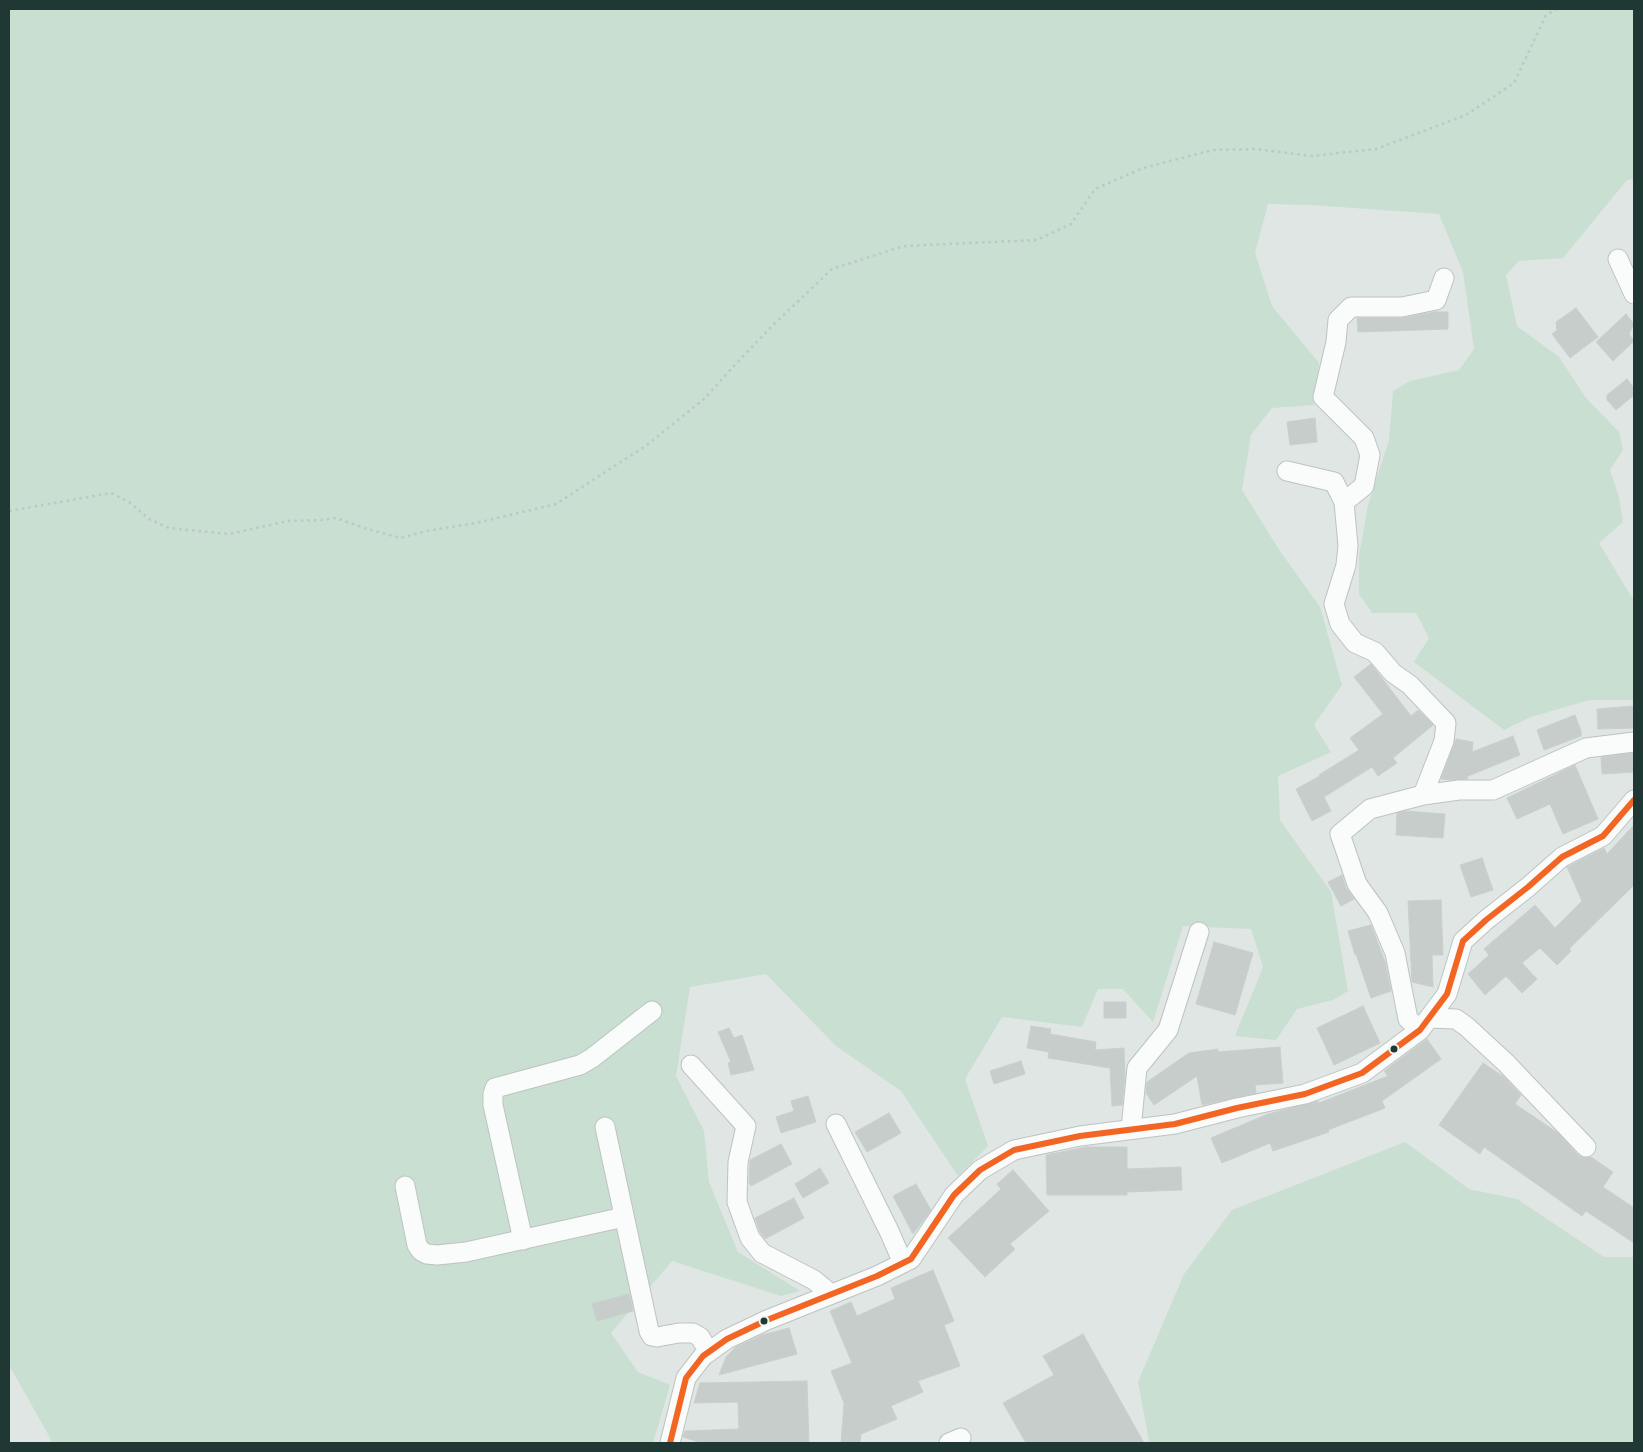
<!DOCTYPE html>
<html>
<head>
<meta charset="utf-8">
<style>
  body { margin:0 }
  #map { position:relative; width:1643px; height:1452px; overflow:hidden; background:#e0e6e4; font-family:Helvetica,sans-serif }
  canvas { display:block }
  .frame { position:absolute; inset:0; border:10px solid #1f3833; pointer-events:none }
</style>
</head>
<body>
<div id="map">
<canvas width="1643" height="1452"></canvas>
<div class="frame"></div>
</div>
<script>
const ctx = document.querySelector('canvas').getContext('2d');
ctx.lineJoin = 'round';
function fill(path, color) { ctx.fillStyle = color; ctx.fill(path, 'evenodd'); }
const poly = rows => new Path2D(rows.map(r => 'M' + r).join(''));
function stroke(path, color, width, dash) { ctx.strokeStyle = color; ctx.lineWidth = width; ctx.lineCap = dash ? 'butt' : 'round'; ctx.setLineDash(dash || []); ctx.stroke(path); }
const green = poly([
  [9,9,1634,9,1634,179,1627,180,1563,258,1519,261,1506,275,1517,326,1559,357,1586,398,1619,432,1623,450,1610,470,1619,497,1623,522,1599,543,1634,601,1634,700,1589,700,1531,717,1504,730,1414,662,1429,638,1416,613,1372,613,1359,594,1359,556,1368,505,1389,440,1393,391,1410,381,1459,370,1474,349,1463,272,1439,214,1310,205,1268,204,1255,253,1272,306,1319,363,1314,405,1272,408,1251,435,1242,490,1280,551,1320,607,1342,685,1314,725,1331,752,1278,776,1280,820,1331,892,1348,991,1333,1000,1297,1009,1276,1040,1235,1036,1263,967,1251,929,1183,926,1153,1022,1123,989,1098,989,1082,1027,1002,1017,965,1079,988,1146,958,1176,901,1091,836,1046,766,974,690,987,676,1076,704,1131,709,1182,738,1252,800,1291,781,1296,672,1261,611,1333,638,1372,670,1385,653,1443,52,1443,49,1436,9,1365],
  [1405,1142,1469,1189,1517,1199,1604,1257,1634,1257,1634,1443,1147,1443,1149,1441,1138,1382,1184,1274,1232,1210]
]);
const building = poly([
  [1576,308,1598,337,1570,358,1552,334,1557,330,1556,322,1576,308],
  [1434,312,1448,312,1448,329,1358,332,1357,318,1402,318,1434,312],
  [1626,314,1634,324,1629,334,1634,341,1613,361,1596,342,1626,314],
  [1627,379,1634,388,1634,395,1616,410,1607,400,1607,395,1627,379],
  [1315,418,1317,442,1290,445,1287,422,1315,418],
  [1371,664,1411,716,1418,710,1433,725,1393,758,1397,763,1378,776,1372,767,1324,797,1331,811,1312,821,1296,789,1320,776,1319,775,1359,750,1350,738,1383,714,1354,677,1371,664],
  [1634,706,1634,728,1598,729,1597,709,1634,706],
  [1575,715,1581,731,1581,736,1544,750,1537,730,1575,715],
  [1513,736,1520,755,1468,776,1467,779,1450,780,1441,779,1456,739,1473,742,1472,752,1513,736],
  [1634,753,1634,772,1602,774,1601,757,1634,753],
  [1575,765,1598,819,1563,834,1550,804,1517,819,1507,798,1575,765],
  [1405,811,1445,814,1443,838,1396,835,1397,813,1405,811],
  [1634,825,1634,885,1569,949,1571,951,1557,965,1540,948,1522,963,1537,979,1522,993,1506,976,1485,995,1468,974,1489,955,1484,949,1535,905,1555,928,1582,901,1567,867,1604,848,1607,854,1634,825],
  [1482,858,1493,890,1471,897,1460,865,1482,858],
  [1342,875,1346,888,1354,899,1341,906,1328,882,1342,875],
  [1441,900,1443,955,1432,955,1433,987,1412,982,1408,901,1441,900],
  [1371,925,1385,962,1391,991,1371,998,1356,954,1355,955,1348,931,1371,925],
  [1214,942,1253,953,1235,1015,1196,1004,1214,942],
  [1104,1002,1126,1002,1126,1018,1104,1018,1104,1002],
  [1363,1006,1380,1043,1334,1065,1317,1028,1363,1006],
  [1031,1026,1051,1029,1050,1034,1096,1042,1095,1050,1124,1048,1125,1076,1122,1105,1112,1106,1110,1068,1048,1058,1049,1052,1027,1048,1031,1026],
  [729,1028,734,1038,742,1035,754,1070,731,1075,728,1063,731,1062,718,1032,729,1028],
  [1427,1039,1441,1059,1382,1101,1385,1108,1328,1130,1329,1132,1273,1151,1270,1143,1222,1163,1211,1138,1268,1114,1318,1101,1319,1103,1388,1076,1384,1071,1427,1039],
  [1280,1047,1283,1083,1255,1085,1256,1093,1202,1105,1197,1076,1154,1105,1146,1093,1147,1082,1189,1053,1218,1049,1218,1052,1280,1047],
  [1021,1061,1025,1074,994,1084,990,1071,1021,1061],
  [1483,1063,1504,1077,1521,1095,1515,1104,1558,1133,1578,1155,1583,1158,1591,1157,1613,1172,1603,1187,1634,1208,1634,1243,1586,1211,1582,1216,1484,1147,1480,1154,1439,1125,1483,1063],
  [808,1096,816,1122,781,1133,776,1117,794,1111,791,1101,808,1096],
  [889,1113,901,1133,867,1152,855,1132,889,1113],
  [781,1144,792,1164,751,1186,749,1182,750,1160,781,1144],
  [1086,1147,1127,1147,1127,1169,1181,1167,1182,1190,1127,1192,1127,1195,1047,1195,1046,1155,1086,1147],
  [820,1168,829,1183,803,1198,795,1184,820,1168],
  [1013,1170,1049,1211,1010,1244,1015,1249,985,1277,948,1238,1001,1189,997,1184,1013,1170],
  [916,1184,931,1210,913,1234,893,1196,916,1184],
  [794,1198,804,1218,765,1239,760,1232,755,1218,794,1198],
  [933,1270,954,1321,944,1325,960,1366,918,1381,923,1392,891,1406,897,1419,861,1434,860,1443,841,1443,844,1403,831,1371,852,1363,830,1311,851,1302,857,1316,895,1299,891,1288,933,1270],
  [629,1294,633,1311,597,1321,592,1304,629,1294],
  [789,1328,797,1354,719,1375,726,1357,736,1347,762,1335,789,1328],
  [1083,1334,1144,1443,1026,1443,1003,1403,1054,1375,1043,1356,1083,1334],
  [807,1381,809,1443,702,1443,683,1437,685,1431,739,1429,738,1402,694,1403,700,1383,807,1381]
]);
const path = poly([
  [9,511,111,493,129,502,149,519,169,528,229,534,288,521,323,520,336,518,367,529,401,538,426,531,476,523,556,504,647,445,704,399,733,367,771,327,832,269,904,246,1037,240,1071,224,1095,189,1143,168,1213,150,1256,149,1311,156,1376,149,1466,115,1514,83,1546,15,1557,9]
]);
const minor = poly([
  [1618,259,1634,294],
  [1287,471,1334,482,1344,502,1348,546,1346,565,1334,604,1340,624,1355,643,1375,652,1393,673,1410,685,1446,723,1444,741,1423,795],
  [1344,502,1364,486,1370,455,1364,438,1323,397,1336,342,1338,320,1351,307,1402,307,1436,300,1444,278],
  [1429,1018,1456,1019,1467,1027,1506,1063,1586,1147],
  [1420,1030,1408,1019,1395,953,1378,913,1357,884,1340,834,1370,809,1423,795,1459,790,1493,790,1586,748,1634,742],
  [691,1065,746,1126,738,1162,737,1202,750,1238,762,1253,814,1280,831,1294],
  [836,1124,889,1231,903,1263],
  [605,1127,649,1331,652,1336,657,1337,679,1333,693,1333,700,1337,709,1352],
  [1131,1129,1137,1068,1168,1030,1199,932],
  [405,1186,417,1245,421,1251,427,1254,437,1255,466,1252,624,1217],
  [523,1240,493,1105,493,1094,495,1088,580,1065,592,1058,652,1011],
  [670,1443,686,1378,703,1356,727,1339,767,1320,877,1276,911,1259,954,1195,980,1170,1014,1150,1080,1136,1175,1124,1237,1108,1305,1094,1362,1073,1420,1030,1447,994,1463,941,1486,920,1528,887,1562,857,1603,836,1634,800],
  [949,1443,961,1438]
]);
const bus1 = poly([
  [670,1443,686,1378,703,1356,727,1339,767,1320,877,1276,911,1259,954,1195,980,1170,1014,1150,1080,1136,1175,1124,1237,1108,1305,1094,1362,1073,1420,1030,1447,994,1463,941,1486,920,1528,887,1562,857,1603,836,1634,800]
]);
const markers = [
  [1394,1049,4.5,"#1f3833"],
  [764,1321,4.5,"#1f3833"]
];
fill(green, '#c9dfd2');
fill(building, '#c7cdcb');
stroke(building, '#c9cfcd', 1);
stroke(minor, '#bdc3c1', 21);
stroke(path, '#bec7c5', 2.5, [2.5, 4]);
stroke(minor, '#fafbfb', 19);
stroke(bus1, '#f26522', 6);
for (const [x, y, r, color] of markers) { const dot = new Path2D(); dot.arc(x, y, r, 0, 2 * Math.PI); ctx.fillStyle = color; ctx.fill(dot); stroke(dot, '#edf6f2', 2); }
</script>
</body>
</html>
